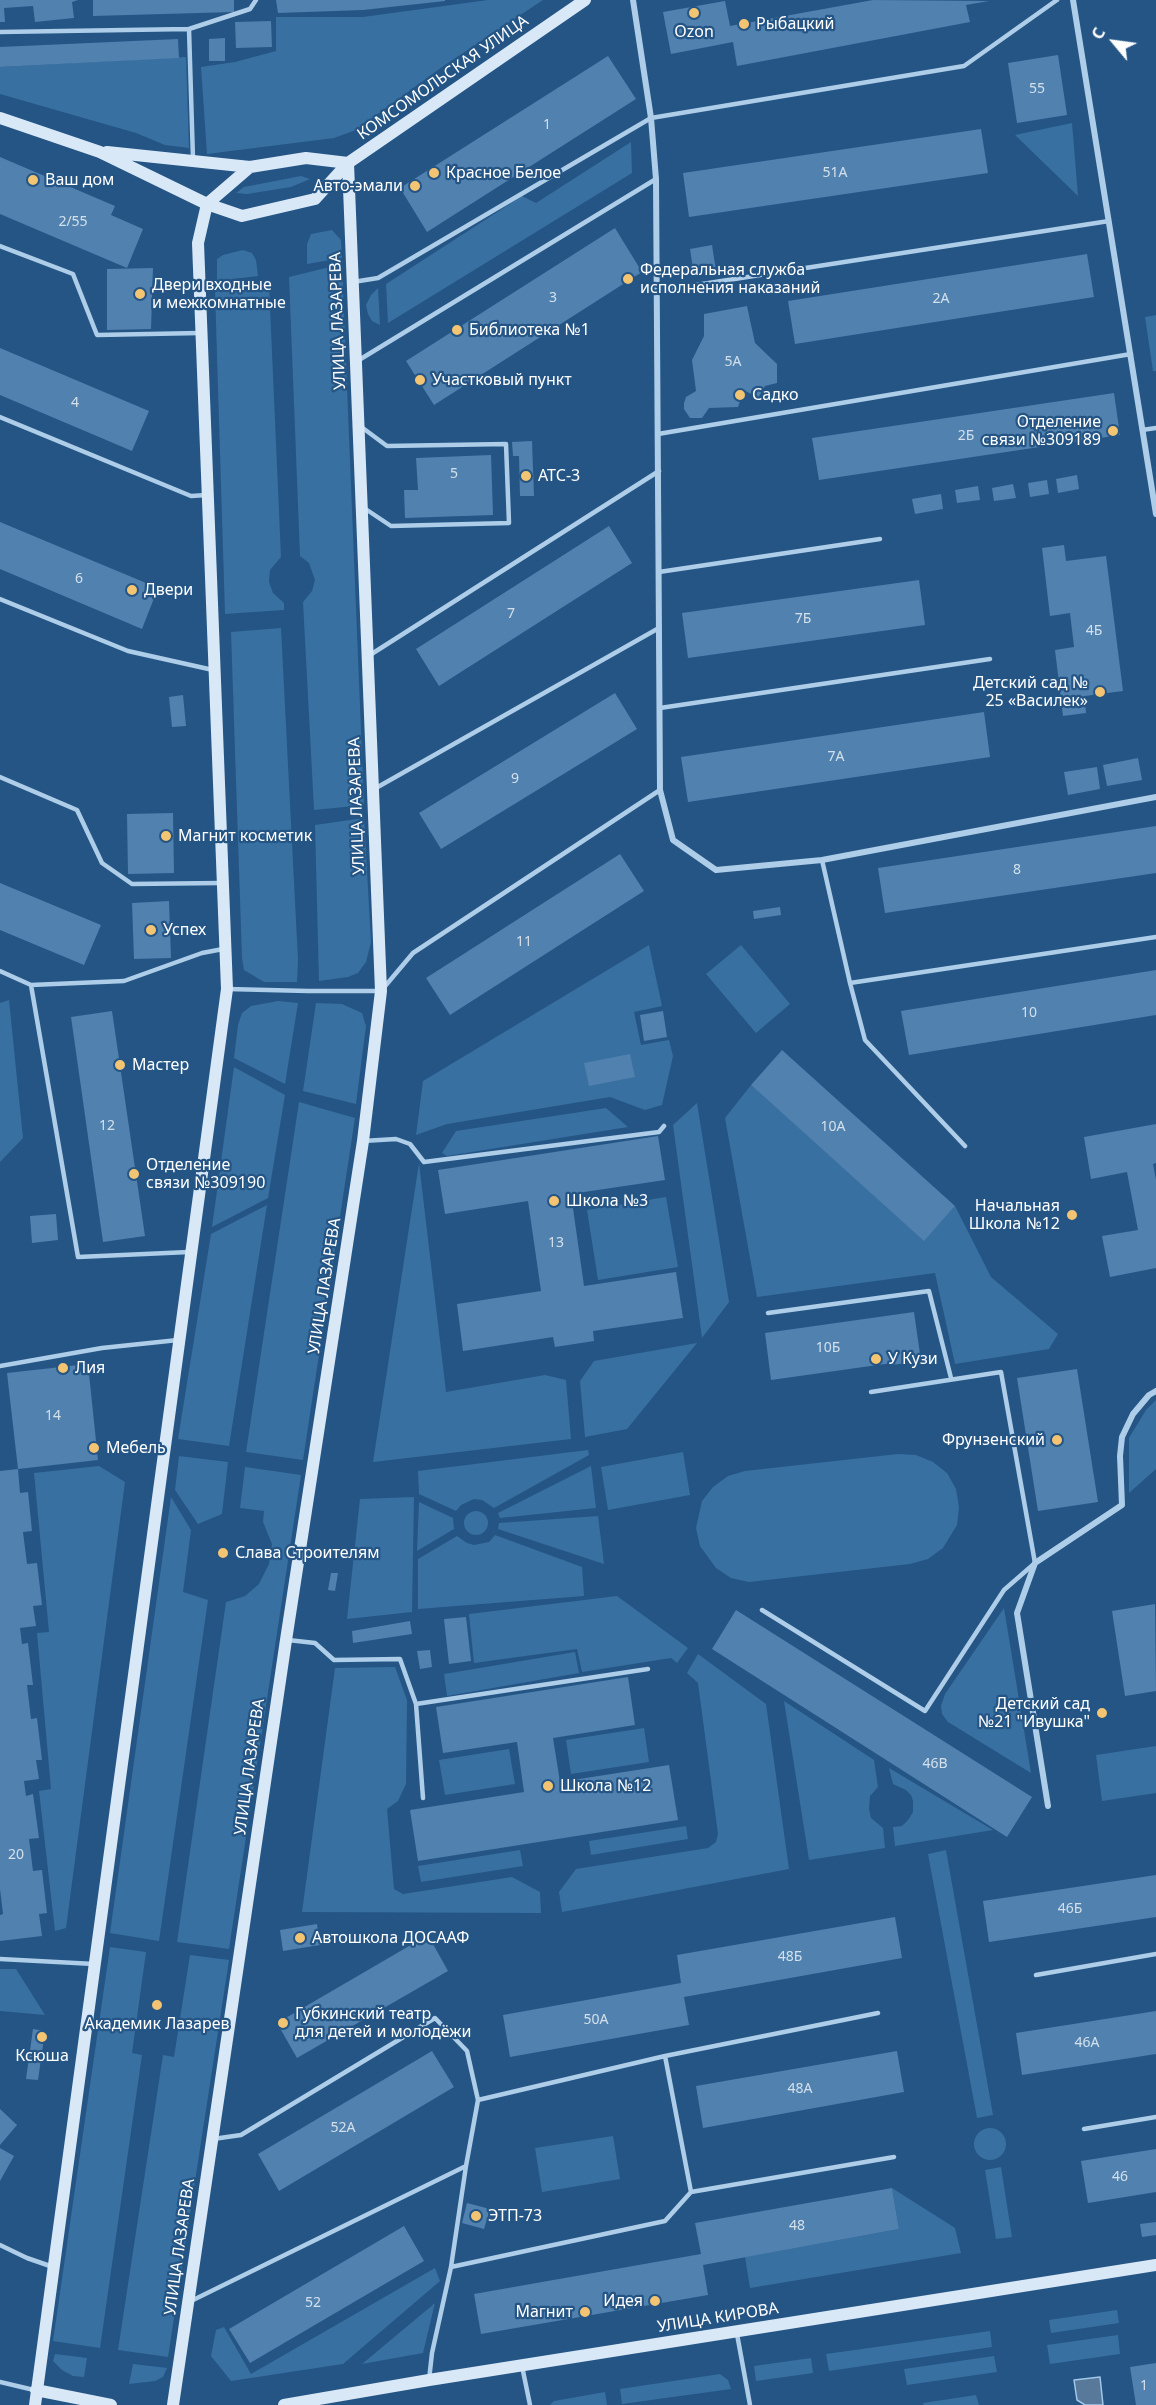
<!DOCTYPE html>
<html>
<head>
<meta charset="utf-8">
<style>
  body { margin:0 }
  #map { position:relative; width:1156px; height:2405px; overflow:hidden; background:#245585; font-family:"Noto Sans",sans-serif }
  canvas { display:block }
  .north { position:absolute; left:1084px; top:12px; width:60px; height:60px; -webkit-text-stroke:4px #245585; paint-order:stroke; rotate:299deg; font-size:16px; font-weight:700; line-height:24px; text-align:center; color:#fff }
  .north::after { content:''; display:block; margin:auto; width:21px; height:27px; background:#fff; clip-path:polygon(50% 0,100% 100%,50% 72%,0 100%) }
</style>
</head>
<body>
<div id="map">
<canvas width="1156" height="2405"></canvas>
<div class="north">С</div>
</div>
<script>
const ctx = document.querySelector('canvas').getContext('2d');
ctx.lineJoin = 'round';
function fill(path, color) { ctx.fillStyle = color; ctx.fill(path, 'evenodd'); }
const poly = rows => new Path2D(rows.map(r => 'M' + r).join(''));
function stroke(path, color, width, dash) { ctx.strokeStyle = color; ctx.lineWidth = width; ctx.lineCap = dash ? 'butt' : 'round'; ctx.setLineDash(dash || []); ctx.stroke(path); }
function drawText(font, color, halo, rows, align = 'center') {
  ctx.font = font + ' "Noto Sans",sans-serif'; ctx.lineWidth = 4.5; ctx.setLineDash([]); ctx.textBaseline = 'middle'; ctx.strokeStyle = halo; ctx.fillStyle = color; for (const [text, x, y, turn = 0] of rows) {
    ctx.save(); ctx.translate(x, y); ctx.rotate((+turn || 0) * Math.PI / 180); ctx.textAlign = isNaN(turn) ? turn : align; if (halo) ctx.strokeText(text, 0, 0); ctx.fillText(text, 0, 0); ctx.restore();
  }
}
const green = poly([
  [488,0,543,0,442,67,356,130,334,138,207,154,201,67,235,62,276,51,276,17,363,17],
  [186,57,189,148,165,145,136,133,0,94,0,67],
  [1072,123,1078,196,1015,135],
  [631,142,632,173,388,323,386,284,522,196,536,203],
  [301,176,310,179,291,187,247,194,236,193,244,187],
  [332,230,341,240,342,258,307,264,307,244,311,234],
  [243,250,252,253,256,260,258,276,217,281,217,259,223,255],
  [342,264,364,805,314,810,303,602,312,591,315,580,309,563,300,556,289,277],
  [269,284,281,557,270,570,269,582,273,593,284,603,284,610,225,614,215,291],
  [378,288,380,325,372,321,368,314,366,305,371,295],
  [1156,315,1156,371,1153,371,1145,317],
  [281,628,298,960,297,982,264,982,244,970,242,958,231,632],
  [364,818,371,942,366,962,358,973,348,977,319,981,315,825],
  [649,945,662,1006,634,1012,641,1045,669,1040,673,1056,662,1105,645,1110,610,1097,447,1124,416,1135,423,1081],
  [741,945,790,1004,756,1033,706,974],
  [9,1000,23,1138,0,1162,0,1003],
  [278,1001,298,1003,285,1084,234,1058,238,1025,242,1013,251,1006],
  [316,1003,342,1004,362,1013,366,1026,356,1104,303,1091],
  [234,1067,285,1095,268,1198,212,1227],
  [751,1085,924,1240,955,1206,991,1277,1058,1334,1049,1349,955,1364,935,1273,757,1297,725,1118],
  [299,1102,355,1118,303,1460,246,1452],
  [697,1103,729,1302,702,1338,673,1125],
  [606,1108,628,1127,447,1156,442,1153,456,1131],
  [419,1163,446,1392,545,1375,566,1380,571,1439,373,1462],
  [666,1197,678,1267,598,1280,587,1210],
  [267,1205,229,1446,178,1439,211,1234],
  [697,1343,627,1429,585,1437,580,1381,594,1361],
  [1156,1400,1156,1469,1129,1493,1129,1438,1146,1410],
  [588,1450,589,1455,494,1508,482,1500,474,1499,461,1505,456,1511,419,1494,418,1471],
  [683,1452,690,1495,608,1510,601,1467],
  [898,1454,916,1455,933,1462,947,1473,956,1489,959,1507,957,1525,943,1548,928,1559,910,1564,749,1582,731,1578,716,1568,700,1546,696,1528,702,1501,713,1487,728,1476,745,1471],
  [179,1456,228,1462,222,1514,198,1524,175,1490],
  [99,1466,125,1482,66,1928,55,1931,39,1791,51,1789,37,1633,49,1632,34,1473],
  [591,1466,596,1508,500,1518,498,1513],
  [245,1467,301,1475,229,1949,177,1942,226,1602,245,1596,259,1584,269,1564,272,1544,263,1522,264,1511,240,1508],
  [171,1497,191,1530,183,1592,208,1600,159,1941,110,1933],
  [414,1497,412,1612,347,1619,360,1499],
  [419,1502,453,1518,454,1529,417,1551],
  '464 1523a12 12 0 1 1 24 0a12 12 0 1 1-24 0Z',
  [598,1516,604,1564,498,1529,499,1523],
  [495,1535,582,1567,584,1596,418,1609,418,1559,457,1536,467,1543,474,1545,489,1542],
  [617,1596,688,1648,677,1663,671,1658,582,1672,577,1649,474,1663,469,1614],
  [1004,1608,1031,1773,948,1722,942,1714,941,1706,945,1694],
  [575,1652,579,1673,447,1696,444,1674],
  [698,1654,766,1704,789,1869,562,1912,559,1892,576,1869,708,1848,716,1842,718,1834,698,1683,687,1673],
  [395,1667,407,1700,406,1784,398,1801,387,1809,394,1889,403,1894,512,1877,540,1892,541,1913,302,1912,335,1668],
  [784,1701,874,1760,878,1787,870,1796,869,1809,871,1818,883,1828,885,1848,809,1860],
  [644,1728,649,1762,571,1774,566,1740],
  [1156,1746,1156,1793,1102,1801,1096,1755],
  [509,1749,515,1784,445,1795,439,1760],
  [889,1768,993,1830,895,1846,893,1827,902,1826,908,1820,913,1812,913,1801,911,1795,906,1790,893,1784],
  [686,1826,688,1839,591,1855,589,1841],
  [520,1850,523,1866,421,1882,418,1866],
  [946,1850,993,2115,977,2118,928,1854],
  [110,1947,146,1952,132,2053,142,2055,100,2348,53,2341],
  [190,1955,229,1960,168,2357,118,2350,163,2055,174,2057],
  [0,1969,16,1969,45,2015,0,2011],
  '974 2144a16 16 0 1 1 32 0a16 16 0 1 1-32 0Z',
  [613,2136,620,2179,542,2192,535,2148],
  [1001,2167,1012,2237,996,2239,985,2170],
  [892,2188,955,2228,961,2253,750,2288,745,2257,899,2229],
  [435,2268,440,2281,343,2364,231,2381,211,2356,216,2330,224,2327,251,2374],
  [435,2303,423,2353,362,2364],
  [1117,2310,1119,2323,1051,2333,1049,2320],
  [990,2331,992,2347,829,2371,826,2354],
  [1118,2335,1120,2354,1050,2364,1047,2345],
  [55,2354,87,2358,84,2377,73,2376,62,2370,53,2361],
  [994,2356,997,2372,907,2385,904,2369],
  [811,2358,813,2373,756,2381,754,2366],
  [133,2364,167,2368,163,2377,155,2381,129,2384],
  [720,2374,728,2380,731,2389,622,2404,620,2389],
  [605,2392,607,2405,550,2405,554,2401],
  [976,2395,979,2405,924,2405,923,2403]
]);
const water = poly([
  [1100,2377,1103,2405,1085,2405,1077,2400,1074,2380,1100,2377]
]);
const building = poly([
  [0,0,78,0,72,2,74,18,35,22,33,6,4,8,5,22,0,22],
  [93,0,234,0,234,12,93,16],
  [276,0,445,0,445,1,363,10,278,13],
  [873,0,989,1,966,5,970,22,737,66,733,42,671,54,663,12,725,1,730,26],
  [271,21,272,47,236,48,235,22],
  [225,38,225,61,209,61,209,39],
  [178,39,179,58,0,67,0,47],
  [1058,55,1067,115,1017,123,1008,63],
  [608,56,636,99,427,232,400,188],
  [981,129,988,173,689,217,683,173],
  [0,157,115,206,111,215,143,229,127,268,0,214],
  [615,228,642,272,434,405,406,361],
  [712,245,716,271,694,275,690,249],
  [1087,254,1094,297,795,344,788,301],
  [153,268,151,329,107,330,107,269],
  [747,306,755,343,777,364,777,383,765,386,758,398,744,390,738,407,709,408,702,418,690,418,684,409,684,403,686,397,696,391,692,360,704,336,704,314],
  [0,348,149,411,132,451,0,395],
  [1114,393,1120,435,819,480,812,438],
  [532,441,534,496,520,496,519,456,513,456,512,442],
  [491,455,493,515,405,518,404,490,418,490,416,458],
  [1077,475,1079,489,1058,493,1056,479],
  [1047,480,1049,494,1030,497,1028,483],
  [1013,484,1016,498,994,501,992,488],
  [978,486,980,500,957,503,955,490],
  [941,494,943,509,915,514,912,499],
  [0,522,158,588,142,629,0,569],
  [609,526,632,563,439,686,416,649],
  [1064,545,1066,561,1106,556,1123,691,1085,696,1086,713,1063,716,1055,650,1074,647,1070,613,1050,616,1042,548],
  [919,580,925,625,688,658,682,613],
  [615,693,637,729,441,849,419,813],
  [183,695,186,726,172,727,169,697],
  [984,712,990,757,688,802,681,757],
  [1138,758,1142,780,1107,786,1103,765],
  [1097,767,1100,789,1068,795,1064,772],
  [173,813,174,873,128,874,127,814],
  [1156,826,1156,873,885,913,878,868],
  [620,854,644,891,450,1015,426,978],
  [0,883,101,925,84,965,0,930],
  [169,901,171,958,134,959,132,903],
  [780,907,781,915,754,919,753,911],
  [1156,970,1156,1015,909,1055,901,1011],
  [112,1011,145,1236,103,1242,71,1017],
  [663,1011,667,1037,644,1041,640,1015],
  [782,1050,955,1206,924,1241,751,1085],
  [630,1054,635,1077,589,1086,584,1063],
  [1156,1124,1156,1163,1153,1164,1156,1180,1156,1268,1110,1277,1102,1236,1138,1230,1127,1172,1091,1179,1084,1137],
  [658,1136,665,1180,571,1194,584,1286,676,1272,683,1318,593,1331,594,1341,555,1347,553,1337,463,1351,457,1304,541,1291,528,1201,445,1214,438,1170],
  [56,1214,58,1240,32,1243,30,1216],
  [914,1312,921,1361,892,1365,892,1363,771,1380,765,1333],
  [88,1364,98,1460,18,1469,7,1373],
  [1077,1369,1098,1502,1038,1511,1017,1378],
  [18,1469,20,1493,28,1492,32,1531,23,1532,27,1564,37,1563,42,1605,33,1606,36,1626,20,1628,22,1644,28,1643,33,1685,27,1685,31,1719,37,1718,42,1760,36,1760,39,1779,24,1781,26,1796,33,1794,39,1838,29,1839,33,1871,42,1870,47,1913,39,1914,42,1936,0,1941,0,1915,3,1914,0,1889,0,1471],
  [331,1573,338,1573,335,1591,328,1590],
  [1155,1604,1156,1691,1125,1696,1112,1611],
  [736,1610,1032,1797,1007,1837,712,1649],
  [466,1617,471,1661,449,1664,444,1619],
  [410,1621,412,1634,353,1643,352,1631],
  [430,1650,432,1667,420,1669,417,1651],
  [628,1677,635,1725,553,1738,560,1782,669,1765,678,1820,418,1861,410,1810,524,1792,517,1742,443,1753,436,1707],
  [1156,1875,1156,1917,989,1942,983,1901],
  [895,1917,902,1958,684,1997,689,2025,510,2057,503,2015,681,1983,677,1955],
  [317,1924,320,1945,283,1951,280,1930],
  [428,1935,448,1971,297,2058,277,2023],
  [1156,2011,1156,2054,1022,2075,1016,2033],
  [33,2029,45,2031,38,2080,26,2079],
  [432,2051,454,2087,279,2191,258,2154],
  [897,2051,904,2092,703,2128,696,2086],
  [0,2109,17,2125,0,2145],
  [0,2148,14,2156,0,2181],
  [1156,2149,1156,2192,1088,2203,1081,2161],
  [892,2188,899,2229,703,2265,708,2295,481,2334,474,2294,701,2254,695,2223],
  [467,2203,490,2209,484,2229,462,2223],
  [1156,2222,1156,2235,1142,2237,1140,2224],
  [404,2226,424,2261,250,2363,229,2329],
  [1156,2363,1156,2405,1136,2405,1130,2367]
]);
const service = poly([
  [0,32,189,29],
  [193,159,189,29,250,9,256,0],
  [0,246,73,274,97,335,200,333],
  [353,282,378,278,651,118,964,66,1057,0],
  [657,291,1109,221],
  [359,360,656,179],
  [0,417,191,496,207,495],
  [360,426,387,446,506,444,509,523,391,526,364,508],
  [1142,430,1156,428],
  [658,434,1131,354],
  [659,572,880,539],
  [0,599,128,651,213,670],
  [370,655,659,471],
  [660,708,990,659],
  [0,777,77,810,102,863,132,884,221,883],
  [376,788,659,628],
  [822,860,850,983,1156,937],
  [0,971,31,985,124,981,202,953,223,949],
  [850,983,865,1040,965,1146],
  [31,985,78,1257,189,1252],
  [227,989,308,991,381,991,413,953,660,790],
  [363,1141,396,1139,410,1144,424,1162,659,1132,664,1126],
  [768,1313,929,1291,951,1378],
  [0,1366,102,1348,178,1340],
  [762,1610,925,1711,1004,1590,1035,1563,1001,1372,871,1392],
  [288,1640,315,1643,334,1660,400,1659,416,1704,423,1798],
  [416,1704,648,1669],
  [0,1959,94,1964],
  [1036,1975,1156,1954],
  [478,2100,665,2056],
  [1084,2129,1156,2117],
  [213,2139,241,2135,435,2018,467,2051,478,2100,466,2166,451,2267,432,2353,429,2380],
  [691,2192,894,2157],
  [0,2245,27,2258,53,2267],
  [451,2267,665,2221,691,2192,665,2056,878,2013],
  [191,2301,466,2166],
  [737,2334,750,2405],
  [522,2366,530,2405],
  [0,2382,34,2390]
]);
const minor = poly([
  [633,0,651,118,656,179,660,790,673,840,716,870,822,860,1156,797],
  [1073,0,1156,514],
  [1048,1806,1017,1613,1035,1563,1122,1505,1120,1456,1122,1437,1133,1414,1149,1395,1156,1391]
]);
const secondary = poly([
  [0,118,100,152,207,204,242,216,315,199,348,163,585,0],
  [107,152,250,167],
  [207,204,250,167,306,158,348,163],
  [36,2390,111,2405],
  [35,2405,227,989,198,243,207,204],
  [173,2405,286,1640,363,1141,381,991,348,163],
  [284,2405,429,2380,1156,2265]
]);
const markers = [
  [694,13,6,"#f3c472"],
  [744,24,6,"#f3c472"],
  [434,173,6,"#f3c472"],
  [33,180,6,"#f3c472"],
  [415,186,6,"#f3c472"],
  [628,279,6,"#f3c472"],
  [140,294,6,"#f3c472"],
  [457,330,6,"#f3c472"],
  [420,380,6,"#f3c472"],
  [740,395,6,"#f3c472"],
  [1113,431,6,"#f3c472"],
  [526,476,6,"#f3c472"],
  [132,590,6,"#f3c472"],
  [1100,692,6,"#f3c472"],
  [166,836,6,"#f3c472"],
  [151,930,6,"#f3c472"],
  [120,1065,6,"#f3c472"],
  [134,1174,6,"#f3c472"],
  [554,1201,6,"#f3c472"],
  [1072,1215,6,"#f3c472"],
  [876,1359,6,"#f3c472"],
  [63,1368,6,"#f3c472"],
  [1057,1440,6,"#f3c472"],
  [94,1448,6,"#f3c472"],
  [223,1553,6,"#f3c472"],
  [1102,1713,6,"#f3c472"],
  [548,1786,6,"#f3c472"],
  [300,1938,6,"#f3c472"],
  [157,2005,6,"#f3c472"],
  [283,2023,6,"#f3c472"],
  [42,2037,6,"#f3c472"],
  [476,2216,6,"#f3c472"],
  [655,2301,6,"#f3c472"],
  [585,2312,6,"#f3c472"]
];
const numberNames = [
  ["55",1037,89],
  ["1",547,125],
  ["51А",835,173],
  ["2/55",73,222],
  ["3",553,298],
  ["2А",941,299],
  ["5А",733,362],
  ["4",75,403],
  ["2Б",966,436],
  ["5",454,474],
  ["6",79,579],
  ["7",511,614],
  ["7Б",803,619],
  ["4Б",1094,631],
  ["7А",836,757],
  ["9",515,779],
  ["8",1017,870],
  ["11",524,942],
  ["10",1029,1013],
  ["12",107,1126],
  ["10А",833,1127],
  ["13",556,1243],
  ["10Б",828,1348],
  ["14",53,1416],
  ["46В",935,1764],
  ["20",16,1855],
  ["46Б",1070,1909],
  ["48Б",790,1957],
  ["50А",596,2020],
  ["46А",1087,2043],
  ["48А",800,2089],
  ["52А",343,2128],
  ["46",1120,2177],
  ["48",797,2226],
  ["52",313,2303],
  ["1",1144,2386]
];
const poiNames = [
  ["Рыбацкий",756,24],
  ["Ozon",694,32,"center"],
  ["Красное Белое",446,173],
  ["Ваш дом",45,180],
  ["Авто-эмали",403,186,"right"],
  ["Федеральная служба",640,270],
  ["исполнения наказаний",640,288],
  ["Двери входные",152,285],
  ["и межкомнатные",152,303],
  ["Библиотека №1",469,330],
  ["Участковый пункт",432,380],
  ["Садко",752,395],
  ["Отделение",1101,422,"right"],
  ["связи №309189",1101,440,"right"],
  ["АТС-3",538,476],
  ["Двери",144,590],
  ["Детский сад №",1088,683,"right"],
  ["25 «Василек»",1088,701,"right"],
  ["Магнит косметик",178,836],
  ["Успех",163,930],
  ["Мастер",132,1065],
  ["Отделение",146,1165],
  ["связи №309190",146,1183],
  ["Школа №3",566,1201],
  ["Начальная",1060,1206,"right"],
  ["Школа №12",1060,1224,"right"],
  ["У Кузи",888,1359],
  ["Лия",75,1368],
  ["Фрунзенский",1045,1440,"right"],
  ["Мебель",106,1448],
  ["Слава Строителям",235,1553],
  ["Детский сад",1090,1704,"right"],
  ["№21 \"Ивушка\"",1090,1722,"right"],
  ["Школа №12",560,1786],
  ["Автошкола ДОСААФ",312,1938],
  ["Губкинский театр",295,2014],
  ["для детей и молодёжи",295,2032],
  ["Академик Лазарев",157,2024,"center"],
  ["Ксюша",42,2056,"center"],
  ["ЭТП-73",488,2216],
  ["Идея",643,2301,"right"],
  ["Магнит",573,2312,"right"]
];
const streetNames = [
  ["КОМСОМОЛЬСКАЯ УЛИЦА",443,78,-35],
  ["УЛИЦА ЛАЗАРЕВА",338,321,-92],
  ["УЛИЦА ЛАЗАРЕВА",357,806,-92],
  ["УЛИЦА ЛАЗАРЕВА",325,1286,-81],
  ["УЛИЦА ЛАЗАРЕВА",250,1767,-82],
  ["УЛИЦА ЛАЗАРЕВА",180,2247,-82],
  ["УЛИЦА КИРОВА",718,2318,-9]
];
fill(green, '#3870a2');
fill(water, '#58799a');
stroke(water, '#a2c8e9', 1.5);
fill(building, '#5081af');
stroke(service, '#aecde8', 4.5);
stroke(minor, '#aecde8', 6);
stroke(secondary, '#d8e8f7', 12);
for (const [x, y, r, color] of markers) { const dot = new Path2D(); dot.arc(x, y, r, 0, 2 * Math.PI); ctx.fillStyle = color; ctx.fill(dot); stroke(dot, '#245585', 2); }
drawText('14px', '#d3e0eb', null, numberNames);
drawText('16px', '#fff', '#245585', poiNames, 'left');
drawText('16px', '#fff', '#245585', streetNames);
</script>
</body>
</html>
